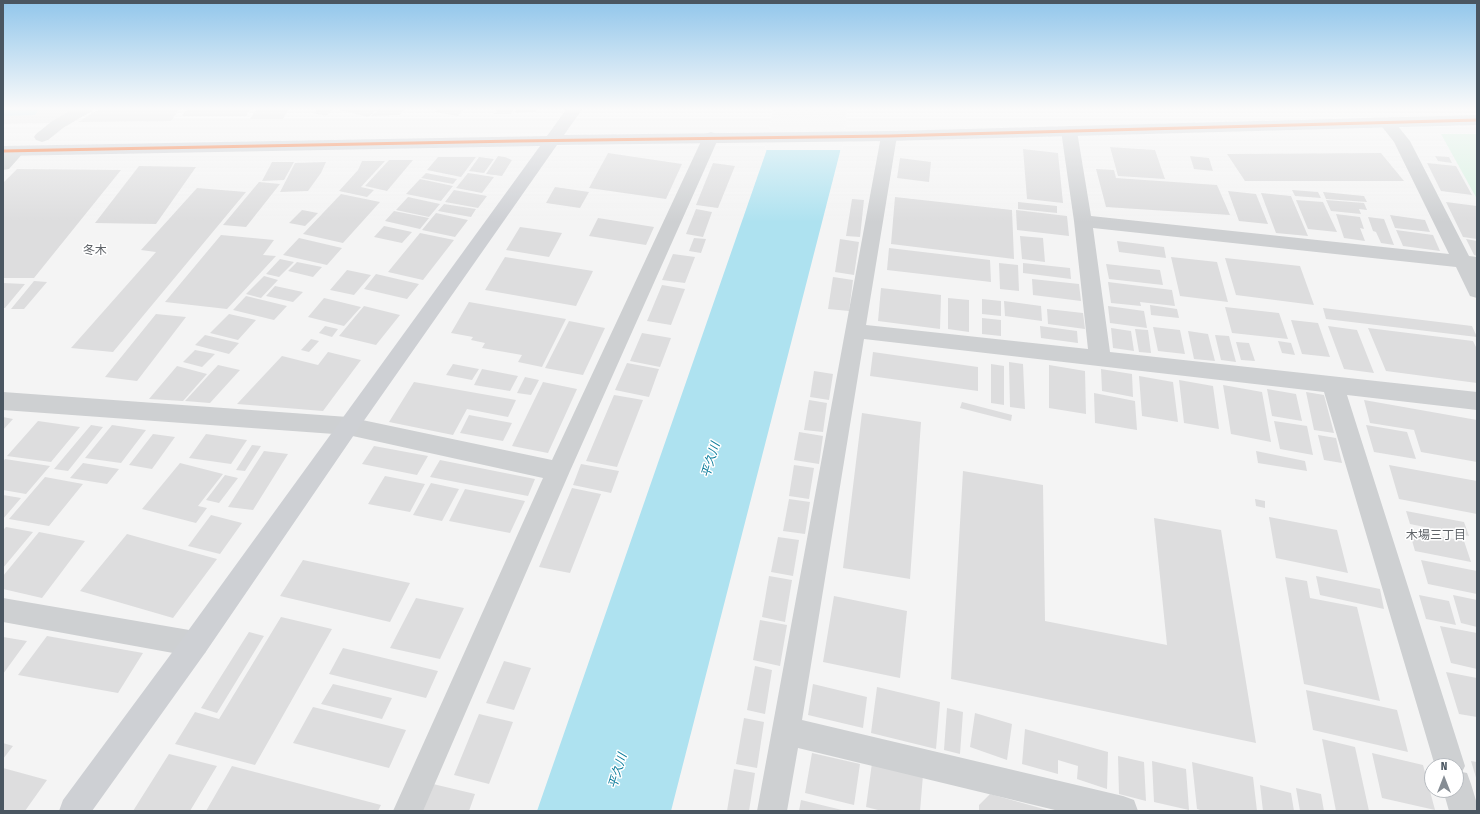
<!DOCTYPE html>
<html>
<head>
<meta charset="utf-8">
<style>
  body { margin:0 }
  #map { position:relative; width:1480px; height:814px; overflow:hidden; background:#f4f4f4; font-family:"Fira Sans Condensed",sans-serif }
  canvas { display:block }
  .frame { position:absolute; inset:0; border:4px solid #4a5661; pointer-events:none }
  .north { position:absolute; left:1424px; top:758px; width:40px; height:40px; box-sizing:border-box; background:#fff; border:1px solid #b7bbc0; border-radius:50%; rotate:0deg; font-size:11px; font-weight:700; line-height:16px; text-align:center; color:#4a5661 }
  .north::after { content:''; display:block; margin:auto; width:14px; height:18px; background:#868d94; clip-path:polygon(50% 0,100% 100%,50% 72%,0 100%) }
</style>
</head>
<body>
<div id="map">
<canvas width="1480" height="814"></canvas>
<div class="frame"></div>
<div class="north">N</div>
</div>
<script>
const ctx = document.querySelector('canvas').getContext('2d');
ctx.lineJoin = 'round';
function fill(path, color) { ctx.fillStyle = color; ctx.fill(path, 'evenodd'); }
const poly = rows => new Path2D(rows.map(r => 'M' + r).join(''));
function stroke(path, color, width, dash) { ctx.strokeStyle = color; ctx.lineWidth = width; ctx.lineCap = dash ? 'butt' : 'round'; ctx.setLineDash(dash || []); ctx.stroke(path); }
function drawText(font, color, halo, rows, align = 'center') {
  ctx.font = font + ' "Fira Sans Condensed","Noto Sans JP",sans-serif'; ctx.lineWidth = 3; ctx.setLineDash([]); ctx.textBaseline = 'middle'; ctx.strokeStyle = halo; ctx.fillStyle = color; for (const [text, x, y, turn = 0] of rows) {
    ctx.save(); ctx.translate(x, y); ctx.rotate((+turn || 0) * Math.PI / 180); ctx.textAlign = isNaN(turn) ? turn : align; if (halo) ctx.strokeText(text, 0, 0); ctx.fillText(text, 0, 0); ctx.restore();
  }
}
const education = poly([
  [3,108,76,108,51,123,3,124]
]);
const green = poly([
  [1441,134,1477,134,1477,199]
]);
const water = poly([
  [3,108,40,108,35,115,3,116],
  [775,108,845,108,840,152,671,811,537,811,766,152]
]);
const pier = poly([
  [773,109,847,109,842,150,765,150]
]);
const building = poly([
  [101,108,180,108,171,121,78,122],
  [188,108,251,108,246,116,182,116],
  [257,108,289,108,283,119,250,119],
  [320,108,335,108,326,116,314,113],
  [342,108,379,108,368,117,340,110],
  [381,108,407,108,399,115,371,116],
  [438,108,464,108,458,116,435,112],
  [499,108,515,108,511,114,494,114],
  [518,108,539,108,535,112,514,113],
  [1110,147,1155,150,1165,179,1118,176],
  [1023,149,1058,153,1063,203,1027,199],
  [608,153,682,164,666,199,589,188],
  [1381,153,1404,181,1245,181,1227,154],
  [498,156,505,157,512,160,502,176,486,174],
  [1190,156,1209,158,1213,171,1194,169],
  [1435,156,1449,157,1452,163,1438,161],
  [438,157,476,157,461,177,427,170],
  [479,157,494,159,484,173,469,171],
  [900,158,931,162,929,182,897,178],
  [389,160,413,160,387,191,365,186],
  [362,161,385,161,361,187,374,190,367,197,339,191,358,170],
  [272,162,294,162,284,180,262,181],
  [326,162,321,173,308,191,280,192,295,163],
  [713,163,735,166,718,208,696,205],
  [1427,163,1456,166,1472,195,1441,191],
  [139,166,196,167,156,224,95,223],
  [17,169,121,170,34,278,3,278,3,183],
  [1096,169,1114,170,1116,178,1217,185,1230,215,1106,207],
  [426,173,457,179,453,184,421,178],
  [468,173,494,177,482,193,456,188],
  [420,179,453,186,441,201,406,194],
  [259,182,280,184,246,227,223,225],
  [555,187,589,192,580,208,546,203],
  [197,188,246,192,113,352,71,348,156,252,141,250],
  [454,190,487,196,478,208,445,202],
  [1292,190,1318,192,1321,198,1295,196],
  [1228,191,1256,194,1268,224,1239,221],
  [1323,192,1364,196,1367,202,1326,199],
  [1261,193,1291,196,1308,236,1276,233],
  [341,194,380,202,343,243,303,234],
  [408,197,440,204,429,217,396,210],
  [895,197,1012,210,1014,259,891,244],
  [852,199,864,200,860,237,846,236],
  [1296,200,1323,202,1337,232,1308,229],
  [1326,200,1364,203,1367,210,1359,209,1361,214,1331,211],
  [1018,202,1057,206,1057,213,1018,209],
  [1446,202,1477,206,1477,239,1463,237],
  [444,204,476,209,471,217,438,211],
  [696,209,712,212,703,237,686,234],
  [302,210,318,213,305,226,289,223],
  [1016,210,1067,216,1069,236,1017,230],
  [394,211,429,218,420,229,385,221],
  [436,213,468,220,455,237,422,230],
  [1336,214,1360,217,1364,229,1360,228,1365,241,1344,238],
  [1390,215,1425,220,1430,232,1395,228],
  [1368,217,1384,219,1394,245,1381,243,1376,232,1373,231],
  [598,218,654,227,646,245,589,236],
  [384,226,412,232,402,243,374,237],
  [520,227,562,233,549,257,506,250],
  [1396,230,1433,235,1440,251,1403,246],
  [420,233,454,240,423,280,388,272],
  [221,235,274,240,263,255,276,256,227,309,165,302],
  [1020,236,1043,238,1045,262,1022,259],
  [299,238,342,248,327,265,283,255],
  [694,238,706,239,701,253,689,251],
  [840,239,859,242,854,275,835,272],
  [1466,239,1477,241,1477,256,1474,255],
  [1117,241,1164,247,1166,258,1119,252],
  [889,248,990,260,991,282,887,270],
  [673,254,695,257,685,283,662,280],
  [505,257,593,271,576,306,485,290],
  [1171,257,1217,262,1228,302,1180,296],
  [1225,258,1300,266,1314,305,1236,295],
  [280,259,294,262,279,277,266,274],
  [297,262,322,267,313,277,288,271],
  [999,263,1018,265,1019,291,1000,289],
  [1023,263,1070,268,1071,279,1023,273],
  [1106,264,1160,270,1163,285,1109,279],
  [347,270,371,275,354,295,330,290],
  [376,274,419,284,407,299,364,289],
  [264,276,278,280,261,298,246,294],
  [833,277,853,280,849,311,828,309],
  [1032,279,1079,284,1081,301,1033,295],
  [34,281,47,282,24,309,11,309],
  [1108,282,1172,290,1175,306,1140,302,1141,306,1111,303],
  [3,283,25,284,5,308,3,308],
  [662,285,685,289,671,325,647,321],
  [275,286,303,292,293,302,266,296],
  [881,288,941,295,940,329,878,321],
  [246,296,287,306,274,320,233,310],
  [324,298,361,307,344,326,308,317],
  [948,298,969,300,969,332,948,329],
  [982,299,1001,301,1001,316,982,314],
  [1004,301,1041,306,1042,321,1005,316],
  [469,302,566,319,542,367,518,362,522,355,482,348,485,343,471,340,473,337,451,333],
  [1150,305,1177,309,1179,318,1151,315],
  [364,306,400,315,376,345,339,336],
  [1108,306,1144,311,1147,328,1110,323],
  [1225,307,1279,313,1288,339,1232,333],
  [1323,308,1472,326,1477,337,1326,319],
  [1047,309,1083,313,1085,329,1048,324],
  [156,314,186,317,137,381,105,377],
  [229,314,256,320,238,340,210,333],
  [982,318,1001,320,1001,336,982,334],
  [1291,320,1318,323,1330,357,1302,354],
  [569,321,605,328,583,375,545,368],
  [325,326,338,329,332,337,319,333],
  [1040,326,1077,331,1078,343,1041,338],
  [1328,326,1357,330,1374,373,1344,369],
  [1153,327,1180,330,1185,354,1158,351],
  [1111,328,1131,331,1134,351,1113,348],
  [1368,328,1473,341,1477,349,1477,383,1386,371],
  [1135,329,1148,330,1151,353,1139,352],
  [1188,331,1208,334,1215,361,1194,359],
  [642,333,671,338,660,367,630,361],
  [205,335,239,343,229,354,195,345],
  [1215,335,1229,336,1236,362,1221,360],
  [311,339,319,341,309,352,301,350],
  [1278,341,1291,343,1295,355,1282,353],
  [1236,342,1249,343,1255,361,1241,360],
  [195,350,215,354,202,367,183,362],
  [328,352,361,360,323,411,237,404,282,356,318,365],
  [873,352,978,367,978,391,870,376],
  [1009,362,1023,364,1025,409,1010,407],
  [627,363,659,369,649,397,615,390],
  [453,364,479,369,472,380,446,375],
  [991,364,1004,366,1004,405,991,403],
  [218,365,240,370,210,403,185,401],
  [1049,365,1085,371,1086,414,1049,408],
  [177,366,207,374,183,401,149,399],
  [482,369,518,376,510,391,474,385],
  [1101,369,1132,374,1133,397,1102,391],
  [814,371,833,374,829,400,810,397],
  [1139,376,1173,382,1178,422,1142,416],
  [525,377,539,380,531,395,517,393],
  [1179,380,1213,386,1219,429,1184,423],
  [414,382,516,400,508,417,467,409,453,435,389,422],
  [543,382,577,389,548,453,512,446],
  [1223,385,1262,392,1271,442,1231,434],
  [1267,389,1296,394,1302,421,1272,416],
  [1306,392,1324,395,1334,433,1314,430],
  [1094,393,1135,401,1137,430,1095,423],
  [614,395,643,400,617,467,586,461],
  [809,400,827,403,823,432,804,430],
  [1364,400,1477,420,1477,462,1421,452,1414,430,1370,423],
  [962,402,1012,415,1011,421,960,408],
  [862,413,921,422,910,579,843,568],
  [469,415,512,423,503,441,460,433],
  [3,417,13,419,3,430],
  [38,421,80,427,51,462,7,456],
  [1274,421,1307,426,1313,455,1280,449],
  [91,425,103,427,68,471,54,469],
  [112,425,146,430,121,463,85,458],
  [1366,425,1407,432,1416,459,1374,452],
  [799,432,823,436,819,464,794,460],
  [153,434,175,437,152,469,129,465],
  [206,434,247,440,231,464,189,458],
  [1318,435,1336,438,1342,463,1324,460],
  [252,445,261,446,245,471,236,470],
  [374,446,428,456,417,475,362,464],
  [264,451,288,454,253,510,228,507],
  [1256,451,1305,461,1307,471,1258,463],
  [5,459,50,466,26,494,3,490,3,462],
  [440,460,535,479,528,496,430,477],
  [83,463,119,469,107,484,70,478],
  [180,463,223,474,198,506,207,508,196,523,142,509],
  [581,464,619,471,611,493,573,485],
  [794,465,814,468,809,499,789,496],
  [1389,465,1477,481,1477,514,1399,499],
  [963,471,1043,485,1045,621,1167,645,1154,518,1221,530,1256,743,951,679],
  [225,475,238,478,219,503,206,500],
  [385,476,425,484,410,512,368,504],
  [45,477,83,484,49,526,9,519],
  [431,483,459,489,442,521,413,515],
  [572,488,601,494,570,573,539,567],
  [465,489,525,501,510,533,449,521],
  [3,495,21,498,3,519],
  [789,499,810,502,805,534,783,531],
  [1255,499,1265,501,1265,508,1256,506],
  [1406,511,1464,522,1469,536,1410,524],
  [211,515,242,523,220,554,188,546],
  [1269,517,1337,530,1348,573,1276,558],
  [6,527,33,532,3,568,3,530],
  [1409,530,1464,541,1471,562,1415,551],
  [39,532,85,541,42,598,3,589,3,576],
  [127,534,217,559,173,618,80,591],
  [778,537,799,540,793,576,771,572],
  [303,560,410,583,390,622,280,596],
  [1421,560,1477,571,1477,594,1428,584],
  [769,576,792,580,785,622,762,617],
  [1316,576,1380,589,1384,609,1320,595],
  [1285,577,1307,581,1310,598,1357,607,1380,701,1304,684],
  [1419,595,1449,601,1456,625,1426,619],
  [1453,595,1477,600,1477,627,1461,623],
  [834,596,907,611,900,678,823,662],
  [416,598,464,608,440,659,390,648],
  [281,617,332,629,255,765,175,744,195,712,219,719],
  [760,620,787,625,780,666,753,660],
  [1440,626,1477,633,1477,669,1451,663],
  [249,632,264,636,217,713,201,708],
  [47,636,143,653,118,693,18,675],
  [3,637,27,641,3,674],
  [343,648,438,671,426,698,329,674],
  [504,661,531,668,514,710,486,703],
  [755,666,772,670,765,714,747,710],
  [1446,672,1477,678,1477,717,1459,714],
  [333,684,392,698,382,719,321,704],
  [813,684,867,697,863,728,808,715],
  [877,687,940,702,936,749,871,733],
  [1306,690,1397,710,1408,752,1313,730],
  [313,707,406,730,389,768,293,743],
  [947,708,963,712,960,754,944,750],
  [975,713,1012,724,1007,760,970,747],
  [479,714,513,722,489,784,454,775],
  [744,718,764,722,757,768,736,764],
  [1025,729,1108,752,1107,789,1077,779,1078,766,1058,760,1058,774,1022,764],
  [1322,739,1355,747,1369,811,1336,811],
  [3,743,13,746,3,759],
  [812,753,860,764,854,805,805,793],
  [1372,753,1423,765,1435,810,1382,798],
  [169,754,217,766,190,811,133,811],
  [1118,756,1144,762,1146,801,1119,794],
  [1152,761,1186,769,1189,810,1154,802],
  [1471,761,1477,762,1477,781],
  [1192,762,1253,777,1257,811,1203,811,1197,809],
  [872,763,923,775,920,811,882,811,866,807],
  [232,766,381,805,378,811,206,811],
  [3,768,47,780,25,811,3,811],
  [734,769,755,773,749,811,727,811],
  [433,784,475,794,469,811,421,811],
  [1260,785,1291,793,1294,811,1263,811],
  [1296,788,1321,794,1324,811,1300,811],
  [990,794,1051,811,979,811,979,805],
  [801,800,842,810,842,811,799,811]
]);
const street = poly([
  [74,108,94,108,92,111,63,128,48,140,42,142,36,140,34,137,36,134,51,122,74,108],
  [1387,118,1393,120,1410,141,1469,256,1477,257,1477,269,1476,269,1477,298,1470,296,1456,267,1093,228,1110,352,1477,392,1477,410,1347,395,1465,766,1462,772,1467,773,1471,784,1477,804,1477,811,1449,811,1443,790,1456,790,1456,766,1435,766,1324,392,864,339,802,720,1123,796,1134,800,1138,811,1059,811,798,748,787,811,757,811,881,136,883,133,889,131,895,133,897,136,866,325,1088,349,1074,221,1061,131,1063,128,1069,126,1075,128,1077,131,1091,216,1449,254,1394,142,1379,123,1381,120,1387,118],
  [711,132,717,134,719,137,570,471,423,811,393,811,543,478,348,435,3,410,3,392,348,417,552,460,703,137,705,134,711,132],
  [17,146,23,147,25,151,9,169,3,170,3,156,11,147,17,146],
  [3,598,195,631,205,635,209,644,205,653,195,657,3,622,3,598]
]);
const secondary = poly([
  [567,108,583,108,564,135,889,131,1477,115,1477,125,889,141,557,145,356,432,205,653,92,811,59,811,63,800,185,635,540,146,3,156,3,146,547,136,567,108]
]);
const bus1 = poly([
  [3,151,516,141,889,136,1477,120]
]);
const neighbourhoodNames = [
  ["冬木",95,251],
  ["木場三丁目",1436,536]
];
const waterNames = [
  ["平久川",711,460,-73],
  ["平久川",618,771,-73]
];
fill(education, '#e6e5e6');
fill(green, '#d9f2e3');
fill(water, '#aee2f0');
fill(pier, '#f4f4f4');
fill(building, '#ddddde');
fill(street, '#ced0d2');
fill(secondary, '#ced0d4');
stroke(bus1, '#f26522', 3);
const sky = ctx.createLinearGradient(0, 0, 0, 222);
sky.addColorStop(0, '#91c6eb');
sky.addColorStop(0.49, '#fafafa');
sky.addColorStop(1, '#fafafa00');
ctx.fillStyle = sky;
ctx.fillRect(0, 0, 1480, 222);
drawText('12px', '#5f6368', '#fff', neighbourhoodNames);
drawText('italic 12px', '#0c7c9b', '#fff', waterNames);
</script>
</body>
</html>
